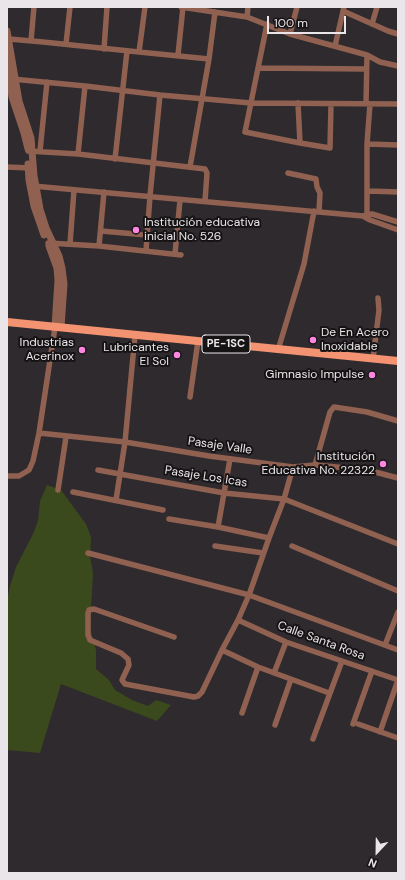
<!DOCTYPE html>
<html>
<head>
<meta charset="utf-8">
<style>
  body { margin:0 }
  #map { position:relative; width:405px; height:880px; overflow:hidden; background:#2f2a2e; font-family:"DM Sans",sans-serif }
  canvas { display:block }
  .frame { position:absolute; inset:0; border:8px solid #e9e5e8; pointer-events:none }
  .north { position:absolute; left:357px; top:832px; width:40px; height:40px; -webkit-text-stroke:3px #161315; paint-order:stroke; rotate:202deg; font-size:11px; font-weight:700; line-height:16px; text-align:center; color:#e9e5e8 }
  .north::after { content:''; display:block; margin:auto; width:14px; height:18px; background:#e9e5e8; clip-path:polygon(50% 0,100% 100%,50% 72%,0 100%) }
  .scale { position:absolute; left:267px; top:16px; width:79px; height:18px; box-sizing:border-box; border:2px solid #e9e5e8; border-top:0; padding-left:5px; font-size:12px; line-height:14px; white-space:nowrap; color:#e9e5e8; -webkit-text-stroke:3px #161315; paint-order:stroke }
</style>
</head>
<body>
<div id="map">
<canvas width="405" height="880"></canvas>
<div class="frame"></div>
<div class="north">N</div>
<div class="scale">100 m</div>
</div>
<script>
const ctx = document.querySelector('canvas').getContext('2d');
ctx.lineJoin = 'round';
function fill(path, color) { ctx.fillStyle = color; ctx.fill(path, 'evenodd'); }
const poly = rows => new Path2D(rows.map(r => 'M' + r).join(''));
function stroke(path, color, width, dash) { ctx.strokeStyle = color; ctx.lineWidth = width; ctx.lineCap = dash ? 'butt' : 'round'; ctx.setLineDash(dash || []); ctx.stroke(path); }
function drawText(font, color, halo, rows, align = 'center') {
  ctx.font = font + ' "DM Sans",sans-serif'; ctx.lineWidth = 4; ctx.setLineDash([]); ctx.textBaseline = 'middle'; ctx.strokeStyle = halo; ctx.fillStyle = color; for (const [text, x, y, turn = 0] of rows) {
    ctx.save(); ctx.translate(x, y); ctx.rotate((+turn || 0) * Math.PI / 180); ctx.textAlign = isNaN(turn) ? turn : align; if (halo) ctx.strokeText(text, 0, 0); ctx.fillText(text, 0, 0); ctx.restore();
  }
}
const green = poly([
  [47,485,61,490,86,524,91,537,90,556,93,573,90,628,96,650,96,669,109,680,115,690,132,700,148,706,156,700,171,705,157,721,61,684,40,753,7,750,7,601,10,586,16,567,33,534,38,521,40,501]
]);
const minor = poly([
  [181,7,247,17,290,34,367,55,380,62,398,66],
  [343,11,388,31,398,34],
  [247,17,248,7],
  [267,24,245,132,300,143,330,148,331,104],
  [372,24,377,7],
  [290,34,297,7],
  [9,39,43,42,139,52,209,59],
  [31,41,34,7],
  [66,44,70,7],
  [335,46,344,7],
  [104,49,107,7],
  [139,52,145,7],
  [178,55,183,7],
  [258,68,366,69],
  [12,79,85,86,160,95,251,103,398,104],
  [298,103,300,143],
  [366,104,367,55],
  [367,144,398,145],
  [28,151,78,154,205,169,207,173,205,201],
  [40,151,47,82],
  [78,154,85,86],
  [115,159,127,51],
  [7,167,31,168],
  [190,167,209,59,215,12],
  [288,173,316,179,317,187,320,193,319,212],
  [33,186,363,216,372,214,398,222],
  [368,191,398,192],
  [367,214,367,144,370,104],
  [363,216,370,220,398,230],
  [101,231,147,235],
  [48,243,99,246,181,255],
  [70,244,74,190],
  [99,246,104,192],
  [146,251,150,196,160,95],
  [175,254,180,200],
  [278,350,304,264,314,211],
  [373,359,379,310,378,298],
  [190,397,198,341],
  [39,433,125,442,209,456,293,467,315,465,347,468,375,472,398,478],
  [315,465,330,412,334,407,367,412,398,421],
  [98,470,224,493,284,499,398,544],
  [7,476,19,476,29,470,33,461,39,433,55,327],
  [58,490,66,437],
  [73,492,163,510],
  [116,500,125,442,135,335],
  [169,519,218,527,269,538],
  [218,527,230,459],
  [215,546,263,553],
  [292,546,398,591],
  [88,553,249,595,398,650],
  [238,620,286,642,398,680],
  [174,637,94,609,89,610,88,613,88,635,90,640,121,653,128,659,129,665,122,680,125,684,194,697,198,696,202,692,222,650,238,620,249,595,269,538,284,499,293,467],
  [385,645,398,612],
  [222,650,258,667,329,693],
  [274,673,286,642],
  [242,713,258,667],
  [353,724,372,671],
  [358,724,398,738],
  [275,725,291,679],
  [380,732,398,680],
  [313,739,342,661]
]);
const tertiary = poly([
  [7,31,19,101,31,138,34,176,40,209,46,228,59,256,62,268,64,284,61,327],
  [7,60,12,97,24,133,28,149],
  [28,164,29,180,34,206,44,235],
  [49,246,57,268,58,280,55,327]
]);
const primary = poly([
  [7,322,398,361]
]);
const markers = [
  [136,230,4,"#fd86e2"],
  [313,340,4,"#fd86e2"],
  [82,350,4,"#fd86e2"],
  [177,355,4,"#fd86e2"],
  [372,375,4,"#fd86e2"],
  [383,464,4,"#fd86e2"]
];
const shields = [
  [226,344,48]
];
const shieldNames = [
  ["PE-1SC",226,344]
];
const poiNames = [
  ["Institución educativa",144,223,"left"],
  ["inicial No. 526",144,237,"left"],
  ["De En Acero",321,333,"left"],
  ["Inoxidable",321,347,"left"],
  ["Industrias",74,343],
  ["Acerinox",74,357],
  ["Lubricantes",169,348],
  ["El Sol",169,362],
  ["Gimnasio Impulse",364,375],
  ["Institución",375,457],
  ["Educativa No. 22322",375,471]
];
const streetNames = [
  ["Pasaje Valle",220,446,8],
  ["Pasaje Los Icas",206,477,9],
  ["Calle Santa Rosa",321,641,20]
];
fill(green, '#3b4a1c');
stroke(minor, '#906150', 5.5);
stroke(tertiary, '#906150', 7);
stroke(primary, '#f49371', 8);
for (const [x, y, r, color] of markers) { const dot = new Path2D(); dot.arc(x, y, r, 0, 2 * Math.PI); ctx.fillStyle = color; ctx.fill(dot); stroke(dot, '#161315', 1.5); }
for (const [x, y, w] of shields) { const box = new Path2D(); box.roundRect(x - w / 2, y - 9, w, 18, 3); ctx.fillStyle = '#161315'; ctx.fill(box); stroke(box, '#e9e5e8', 1); }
drawText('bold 11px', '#e9e5e8', null, shieldNames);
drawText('12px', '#e9e5e8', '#161315', poiNames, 'right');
drawText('12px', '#e9e5e8', '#161315', streetNames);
</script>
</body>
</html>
